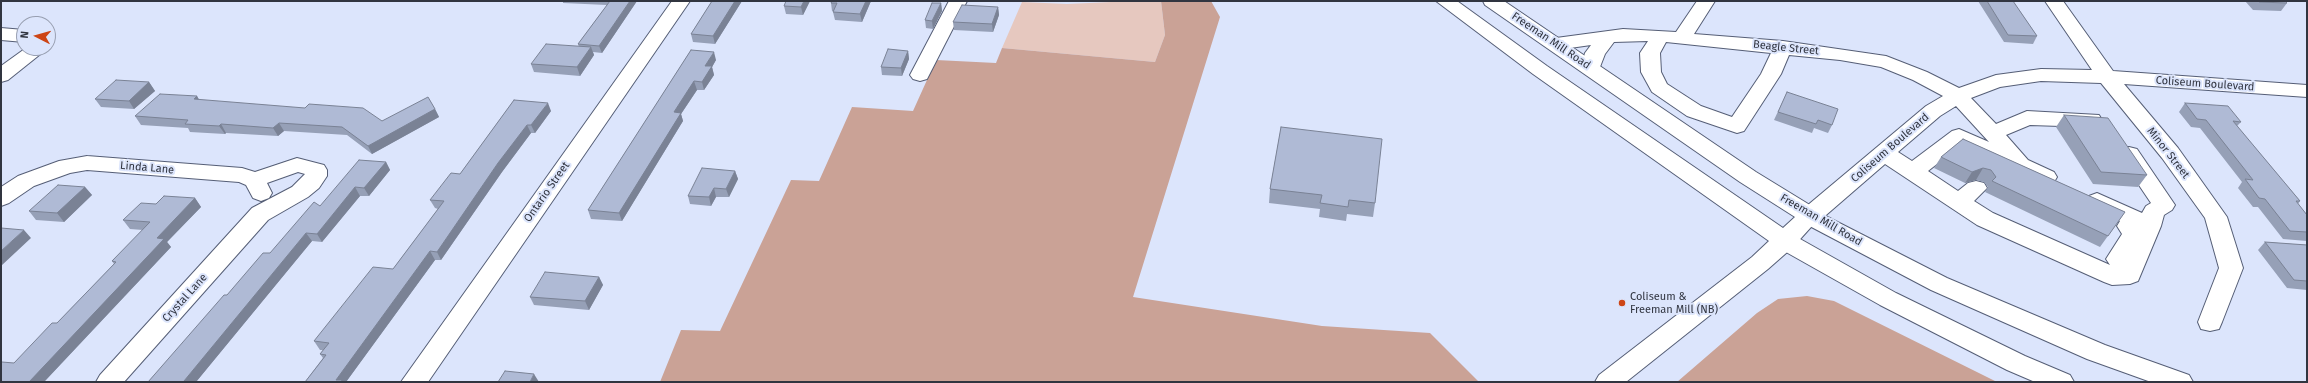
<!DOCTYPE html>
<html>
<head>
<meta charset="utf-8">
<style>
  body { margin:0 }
  #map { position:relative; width:2308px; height:383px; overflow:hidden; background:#dce5fc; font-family:"Fira Sans",sans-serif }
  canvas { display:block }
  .frame { position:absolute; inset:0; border:2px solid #313540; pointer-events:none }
  .north { position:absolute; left:16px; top:16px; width:40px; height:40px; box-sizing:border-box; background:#dce5fc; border:1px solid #989fb1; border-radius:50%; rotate:276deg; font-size:11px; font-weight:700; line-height:16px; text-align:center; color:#313540 }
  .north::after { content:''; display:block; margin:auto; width:14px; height:18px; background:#cd4516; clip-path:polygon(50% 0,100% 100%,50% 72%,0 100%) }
</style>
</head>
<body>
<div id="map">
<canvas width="2308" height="383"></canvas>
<div class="frame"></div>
<div class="north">N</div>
</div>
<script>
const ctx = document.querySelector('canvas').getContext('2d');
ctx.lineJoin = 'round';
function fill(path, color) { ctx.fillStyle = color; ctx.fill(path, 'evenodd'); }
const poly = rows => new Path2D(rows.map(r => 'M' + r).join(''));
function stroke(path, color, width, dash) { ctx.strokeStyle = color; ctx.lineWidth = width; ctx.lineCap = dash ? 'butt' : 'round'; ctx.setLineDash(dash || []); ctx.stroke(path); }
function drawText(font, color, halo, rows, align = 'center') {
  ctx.font = font + ' "Fira Sans",sans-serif'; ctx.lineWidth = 4; ctx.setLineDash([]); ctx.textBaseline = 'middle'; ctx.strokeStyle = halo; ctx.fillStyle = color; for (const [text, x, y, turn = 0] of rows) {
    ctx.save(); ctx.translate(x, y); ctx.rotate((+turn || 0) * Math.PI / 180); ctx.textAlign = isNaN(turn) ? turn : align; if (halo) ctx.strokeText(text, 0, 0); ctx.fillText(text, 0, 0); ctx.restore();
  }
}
const green = poly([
  [1133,1,1161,1,1165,35,1155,62,1002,48,1022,2,1067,4]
]);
const forest = poly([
  [1161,1,1211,1,1220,17,1133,297,1322,326,1430,333,1479,382,660,382,681,330,720,331,791,180,819,181,852,107,913,111,936,60,996,63,1002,48,1155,62,1165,35],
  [1807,296,1834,301,1997,382,1677,382,1757,313,1778,299]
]);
const minor = poly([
  [672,1,690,1,428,382,401,382,672,1],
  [949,1,967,1,927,79,920,81,913,79,910,75,949,1],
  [1697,1,1715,1,1694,34,1783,41,1886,56,1927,72,1959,88,1996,75,2041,69,2092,70,2045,1,2063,1,2113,71,2307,85,2307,97,2124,84,2178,148,2227,217,2243,268,2222,322,2219,329,2210,331,2201,329,2198,322,2219,268,2205,218,2162,158,2101,83,2041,81,2000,87,1971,98,1996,124,2027,111,2099,115,2102,120,2099,125,2092,127,2030,125,2006,135,2028,160,2054,172,2057,177,2054,182,2046,184,2038,182,1961,145,1928,171,1958,191,1968,183,1976,181,1984,183,1987,188,1974,201,1993,213,2110,265,2106,259,2122,234,2117,226,2120,221,2089,206,2086,201,2089,196,2097,193,2142,213,2146,206,2151,203,2118,154,2121,149,2129,147,2137,149,2175,205,2172,210,2164,215,2161,226,2138,281,2130,284,2112,285,2104,282,1977,225,1885,164,1818,222,1810,224,1802,222,1799,216,1802,210,1926,106,1943,96,1913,80,1881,67,1840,60,1789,55,1781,74,1744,131,1737,133,1687,116,1652,92,1641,72,1640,53,1648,41,1614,42,1605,54,1598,72,1591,74,1584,72,1581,68,1585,53,1591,45,1556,50,1549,48,1546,44,1549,40,1556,38,1623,29,1676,32,1697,1],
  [1666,42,1771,53,1761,74,1732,117,1701,106,1667,84,1661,72,1660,53,1666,42],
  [1956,106,1989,142,1959,129,1952,131,1912,161,1898,152,1940,116,1956,106],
  [1,28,24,30,24,42,1,40,1,28],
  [26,48,48,48,8,80,1,82,1,66,26,48],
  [87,156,242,168,255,172,297,158,324,165,327,170,327,176,319,188,308,197,268,220,124,382,96,382,100,375,252,208,292,187,305,174,298,172,267,183,272,193,269,198,261,201,253,198,246,185,239,182,87,170,70,173,34,186,9,203,1,206,1,187,18,176,59,161,87,156]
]);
const major = poly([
  [1436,1,1457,1,1547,66,1783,228,1795,217,1740,182,1485,5,1483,1,1504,1,1756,172,1818,210,1821,216,1793,247,1768,269,1626,382,1595,382,1599,375,1752,257,1769,241,1533,74,1436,1]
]);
const highway = poly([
  [1810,208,1947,278,2105,345,2189,375,2193,382,2151,382,2087,359,1931,290,1802,222,1799,216,1802,210,1810,208],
  [1785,233,1793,235,1896,293,2025,356,2070,375,2074,382,2035,382,2007,370,1880,305,1777,247,1774,241,1777,235,1785,233]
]);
const wall = poly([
  [563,1,637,1,602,53,593,52,594,55,580,76,534,72,531,64,579,47,578,44,607,5,563,3],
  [712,1,742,1,715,44,693,42,691,34],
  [810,1,803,15,786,14,784,6],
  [832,1,871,1,862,22,835,20,833,12,833,11,832,11,831,3],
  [1978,1,2013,1,2037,36,2033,44,2004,42],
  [2245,1,2285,1,2287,3,2281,11,2253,10],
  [941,3,942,11,933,29,926,28,925,20],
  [998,7,999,15,993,32,954,30,953,22],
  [691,50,716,60,712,67,714,75,704,90,697,90,681,114,683,121,622,221,591,219,588,210],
  [908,51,909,59,902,76,882,75,881,67],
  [149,82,155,91,134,109,101,107,95,99],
  [1787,92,1832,125,1828,133,1814,128,1812,133,1774,120],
  [197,96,199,100,382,121,435,109,439,117,372,154,347,135,284,131,278,136,226,133,225,134,190,132,188,128,141,125,135,116],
  [514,100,551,111,535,133,531,133,502,172,441,260,435,260,346,382,305,382,323,358,320,354,323,350,320,350,314,341,393,269,438,209,435,208,430,200,460,174],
  [2185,103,2241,122,2237,126,2300,201,2298,204,2307,215,2307,241,2283,239,2258,207,2253,207,2238,188,2242,182,2200,128,2191,127,2179,112],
  [2064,115,2147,175,2138,187,2093,184,2056,127],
  [1281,127,1375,203,1373,217,1347,214,1346,221,1319,217,1320,209,1269,203,1270,189],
  [1963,139,2125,212,2100,247,1985,192,1988,187,1984,182,1976,180,1965,183,1934,168,1941,157],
  [386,162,390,170,369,196,360,196,322,242,312,241,196,382,148,382,227,295,320,206],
  [735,171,738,179,729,197,716,197,711,206,690,204,688,196],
  [85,187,92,195,64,222,36,220,29,211],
  [195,198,201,207,167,242,171,247,44,382,1,382,14,363,57,323,114,264,112,261,143,230,130,229,123,220],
  [2265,242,2307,245,2307,290,2287,288,2258,250],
  [599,277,603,285,589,310,534,305,530,297]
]);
const shadedWall = poly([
  [630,1,637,1,602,53,599,46],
  [735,1,742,1,715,44,713,36],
  [804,1,810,1,803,15,801,7],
  [866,1,871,1,862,22,860,14],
  [941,3,942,11,933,29,932,21],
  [998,7,999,15,993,32,992,24],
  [591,47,594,55,580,76,577,67],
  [908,51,909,59,902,76,901,68],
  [714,52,716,60,712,67,714,75,704,90,702,82,705,66],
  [694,81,697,90,681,114,683,121,622,221,619,213,674,112],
  [149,82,155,91,134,109,129,101],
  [197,96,202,105,194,99],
  [548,103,551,111,535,133,531,125],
  [435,109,439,117,372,154,368,146],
  [279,123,284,131,278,136,273,128],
  [221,124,226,133,225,134,219,126],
  [527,125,531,133,502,172,441,260,437,252,498,163],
  [386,162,390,170,369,196,364,188],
  [1983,168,1976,180,1965,183,1972,172],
  [735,171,738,179,729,197,726,189],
  [85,187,92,195,64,222,57,213],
  [355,187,360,196,322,242,317,234],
  [714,188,716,197,711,206,709,197],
  [195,198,201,207,167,242,171,247,44,382,29,382,157,238],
  [24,230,31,238,1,266,1,251],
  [306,233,312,241,196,382,184,381],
  [430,251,435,260,346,382,337,382,336,380],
  [599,277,603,285,589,310,585,301],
  [534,374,539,382,530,382]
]);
const building = poly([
  [610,1,630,1,599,46,578,44,610,1],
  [712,1,735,1,713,36,691,34,712,1],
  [786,1,804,1,801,7,784,6,786,1],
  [832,1,866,1,860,14,833,12,837,3,831,3,832,1],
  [1987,1,2013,1,2037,36,2008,35,1987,1],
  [2258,1,2285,1,2287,3,2259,2,2258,1],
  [932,3,941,3,932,21,925,20,932,3],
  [962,5,998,7,992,24,953,22,962,5],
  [546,44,591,47,577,67,531,64,546,44],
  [888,49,908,51,901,68,881,67,888,49],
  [691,50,714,52,705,66,712,66,702,82,694,81,674,112,681,113,619,213,588,210,691,50],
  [116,80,149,82,129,101,95,99,116,80],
  [1787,92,1838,109,1832,125,1818,120,1816,124,1778,112,1787,92],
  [160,94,197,96,194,99,305,108,309,104,363,108,382,121,428,97,435,109,368,146,342,127,279,123,273,128,221,124,219,126,185,124,188,120,135,116,160,94],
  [514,100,548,103,531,125,527,125,498,163,437,252,430,251,336,380,342,380,341,382,305,382,326,355,320,354,329,343,314,341,373,267,393,269,444,201,430,200,451,173,460,174,514,100],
  [2185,103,2228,106,2241,122,2233,121,2300,201,2296,201,2307,215,2307,232,2290,231,2265,199,2259,198,2245,179,2253,180,2206,120,2197,119,2185,103],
  [2064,115,2108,118,2147,175,2101,172,2064,115],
  [1281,127,1382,139,1375,203,1349,200,1348,207,1320,203,1322,195,1270,189,1281,127],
  [1963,139,2125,212,2108,236,1992,181,1996,177,1991,170,1983,168,1972,172,1941,157,1963,139],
  [359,160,386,162,364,188,355,187,317,234,306,233,184,381,197,382,148,382,224,295,227,295,263,253,270,253,314,202,320,206,359,160],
  [702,168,735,171,726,189,714,188,709,197,688,196,702,168],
  [58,185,85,187,57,213,29,211,58,185],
  [164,196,195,198,157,238,164,239,29,382,1,382,1,363,2,362,14,363,52,323,57,323,116,262,112,261,150,222,123,220,141,203,156,204,164,196],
  [1,228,24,230,1,251,1,228],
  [2265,242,2307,245,2307,281,2294,280,2265,242],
  [545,272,599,277,585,301,530,297,545,272],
  [505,371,534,374,530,382,498,382,505,371]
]);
const markers = [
  [1622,303,4,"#cd4516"]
];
const streetNames = [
  ["Freeman Mill Road",1551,41,34],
  ["Beagle Street",1786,48,6],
  ["Coliseum Boulevard",2205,84,4],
  ["Coliseum Boulevard",1890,148,-41],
  ["Minor Street",2168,153,52],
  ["Linda Lane",147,168,5],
  ["Ontario Street",547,192,-55],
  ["Freeman Mill Road",1821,220,30],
  ["Crystal Lane",185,298,-48]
];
const poiNames = [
  ["Coliseum &",1630,297],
  ["Freeman Mill (NB)",1630,310]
];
fill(green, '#e6c8bf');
fill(forest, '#caa296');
stroke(minor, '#555e76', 2);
stroke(major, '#555e76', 2);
stroke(highway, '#555e76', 2);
fill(minor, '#fff');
fill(major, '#fff');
fill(highway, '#fff');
fill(wall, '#96a0b7');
fill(shadedWall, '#7a8295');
fill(building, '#afbad5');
stroke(building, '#7a8295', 1);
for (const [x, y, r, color] of markers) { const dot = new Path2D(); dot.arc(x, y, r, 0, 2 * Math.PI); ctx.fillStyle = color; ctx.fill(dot); stroke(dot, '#dce5fc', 1.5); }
drawText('11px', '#313540', '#dce5fc', streetNames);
drawText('11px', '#313540', '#dce5fc', poiNames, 'left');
</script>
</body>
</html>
